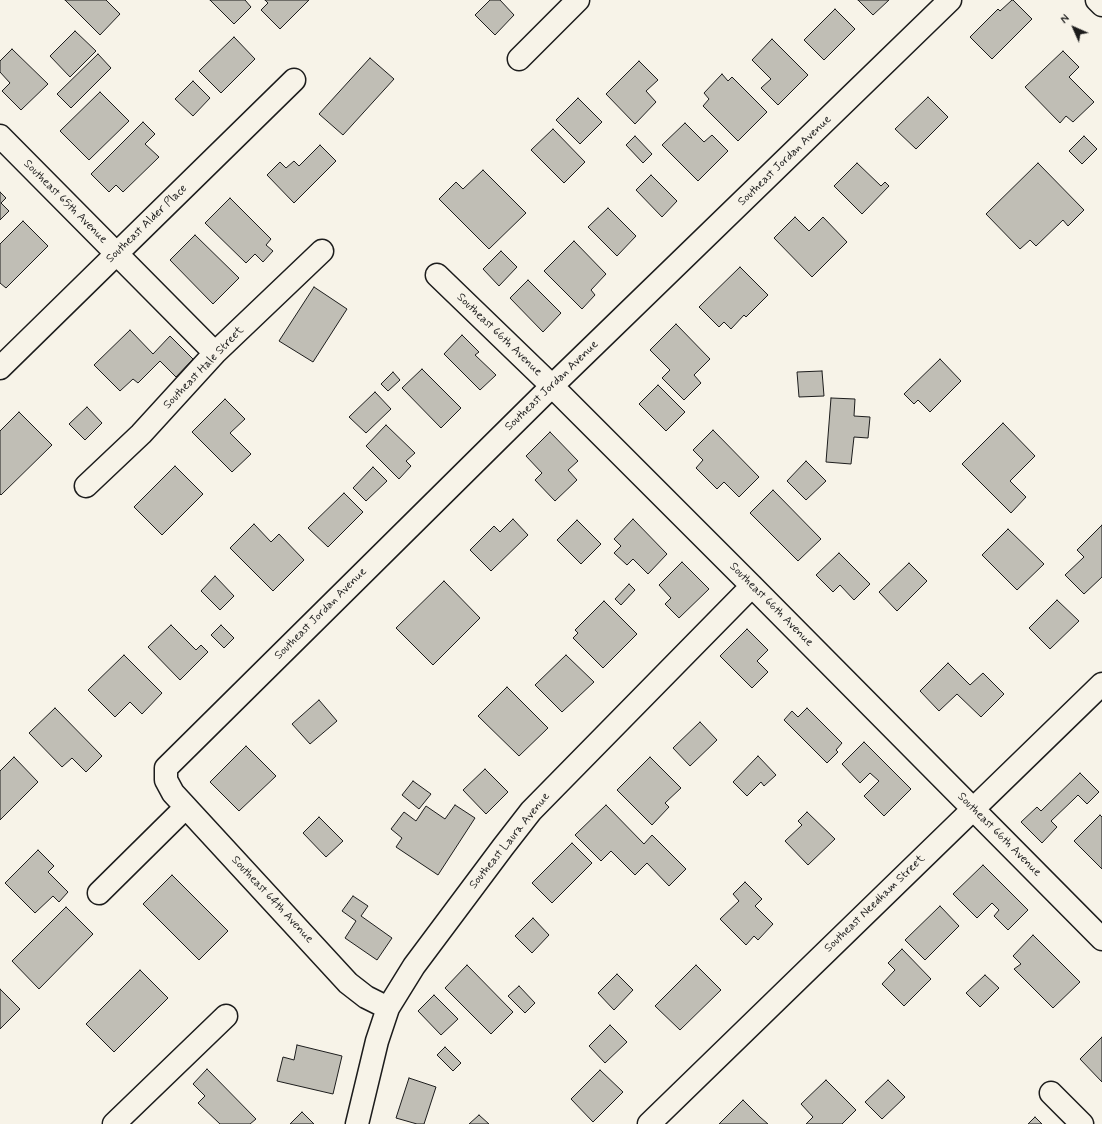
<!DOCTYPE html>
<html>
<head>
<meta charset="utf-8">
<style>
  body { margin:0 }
  #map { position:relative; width:1102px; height:1124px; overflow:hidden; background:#f7f3e8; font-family:Mynerve,sans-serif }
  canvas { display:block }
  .north { position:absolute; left:1054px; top:8px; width:40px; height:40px; -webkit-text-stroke:3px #f7f3e8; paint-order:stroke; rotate:315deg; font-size:11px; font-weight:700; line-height:16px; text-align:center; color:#1c1c1c }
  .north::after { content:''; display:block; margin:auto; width:14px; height:18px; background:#1c1c1c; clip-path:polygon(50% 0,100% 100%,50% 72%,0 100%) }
</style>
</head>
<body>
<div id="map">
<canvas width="1102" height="1124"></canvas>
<div class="north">N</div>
</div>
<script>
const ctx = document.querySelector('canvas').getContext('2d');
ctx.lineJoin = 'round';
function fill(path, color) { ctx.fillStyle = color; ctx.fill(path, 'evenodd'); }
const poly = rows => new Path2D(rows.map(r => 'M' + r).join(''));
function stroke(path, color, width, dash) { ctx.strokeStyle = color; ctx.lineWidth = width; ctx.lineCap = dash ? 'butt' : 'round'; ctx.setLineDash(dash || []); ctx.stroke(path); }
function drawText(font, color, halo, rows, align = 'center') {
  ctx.font = font + ' Mynerve,sans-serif'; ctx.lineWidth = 3; ctx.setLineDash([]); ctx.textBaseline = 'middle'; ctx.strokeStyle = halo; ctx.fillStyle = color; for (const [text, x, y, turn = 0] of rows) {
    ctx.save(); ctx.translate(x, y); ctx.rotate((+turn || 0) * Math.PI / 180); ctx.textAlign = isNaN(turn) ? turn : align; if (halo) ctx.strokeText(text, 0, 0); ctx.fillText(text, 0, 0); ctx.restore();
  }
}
const building = poly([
  [65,0,106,0,120,14,100,35,65,0],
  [210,0,245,0,251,7,234,24,210,0],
  [265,0,309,0,280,29,261,10,268,3,265,0],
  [490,0,500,0,514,15,495,35,475,15,490,0],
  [858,0,889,0,873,15,858,0],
  [1012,0,1013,0,1032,19,992,59,970,37,998,9,1000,11,1012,0],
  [835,9,855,29,824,60,804,40,835,9],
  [75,31,96,51,70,77,50,56,75,31],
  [234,37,255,59,221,93,199,71,234,37],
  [772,39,808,75,778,105,761,88,771,79,752,60,772,39],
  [12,49,48,84,21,110,2,91,10,83,0,72,0,61,12,49],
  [1063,51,1079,67,1069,77,1094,102,1073,122,1066,116,1060,123,1025,87,1063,51],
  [98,54,111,68,71,108,57,94,98,54],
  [370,58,394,79,343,135,319,114,370,58],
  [639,61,658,80,646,91,656,102,635,124,606,94,639,61],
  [722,74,728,81,732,77,767,112,738,141,703,106,709,99,704,93,722,74],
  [193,81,210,98,193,116,175,99,193,81],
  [100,92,129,121,89,160,60,131,100,92],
  [928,97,948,117,916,149,895,129,928,97],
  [578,98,602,122,580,144,556,120,578,98],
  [143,122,155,134,145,144,159,157,123,192,116,185,109,192,91,174,143,122],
  [685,123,704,142,712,135,728,151,698,181,662,145,685,123],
  [553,129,585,162,564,183,531,150,553,129],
  [635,136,652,154,643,163,626,145,635,136],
  [1084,136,1097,149,1082,164,1069,151,1084,136],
  [320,145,336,161,294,203,267,175,280,162,286,168,294,161,299,166,320,145],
  [857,163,881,186,885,182,889,186,862,214,834,186,857,163],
  [1038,163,1084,210,1068,226,1063,220,1036,246,1030,240,1020,249,986,214,1038,163],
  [483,170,526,213,489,249,439,199,456,182,463,189,483,170],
  [651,175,677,201,662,217,636,190,651,175],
  [0,192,6,198,1,203,9,211,0,220,0,192],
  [230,198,271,239,266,245,273,251,263,262,255,254,246,263,205,223,230,198],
  [608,208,636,236,617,256,588,227,608,208],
  [795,217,809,231,823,217,847,242,812,277,774,238,795,217],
  [23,221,48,246,6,288,0,283,0,244,23,221],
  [195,235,239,278,213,304,170,260,195,235],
  [574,241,606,274,591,290,595,295,582,309,544,271,574,241],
  [501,251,517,267,499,286,483,269,501,251],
  [740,267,768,295,746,317,744,315,731,329,724,322,719,327,699,307,740,267],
  [528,280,561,313,543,332,510,298,528,280],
  [314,287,347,309,313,362,279,341,314,287],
  [676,324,710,359,694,375,701,383,684,400,662,378,670,370,650,350,676,324],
  [130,330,153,354,170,336,193,359,176,377,160,361,138,383,133,379,120,391,94,365,130,330],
  [462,335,479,352,475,355,496,375,480,390,444,354,462,335],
  [940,359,961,381,930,412,918,400,914,404,904,394,940,359],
  [422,369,461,408,441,428,402,388,422,369],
  [822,371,824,396,799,397,797,372,822,371],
  [393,372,400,380,388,391,381,384,393,372],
  [658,385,685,412,666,431,639,404,658,385],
  [375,392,391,409,366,433,349,417,375,392],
  [831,398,855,399,854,416,870,417,868,438,854,437,851,464,826,462,831,398],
  [225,399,245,419,230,433,251,454,232,472,192,432,225,399],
  [87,407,102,423,85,440,69,424,87,407],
  [19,412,52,445,1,495,0,494,0,431,19,412],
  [1003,423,1035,456,1010,481,1026,497,1011,513,962,464,1003,423],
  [386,425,415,453,406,461,411,466,399,479,366,446,386,425],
  [713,430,759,477,739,497,724,482,717,489,696,468,703,460,693,450,713,430],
  [550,432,578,461,568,470,577,480,555,501,535,480,542,473,526,456,550,432],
  [806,461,826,481,806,500,787,481,806,461],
  [175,466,203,494,162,535,134,507,175,466],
  [373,467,387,481,366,501,353,488,373,467],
  [773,490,821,539,798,561,750,513,773,490],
  [344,493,363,512,328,547,308,528,344,493],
  [513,519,528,535,491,571,470,550,494,526,500,532,513,519],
  [633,519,667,554,648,574,633,559,627,565,614,553,621,546,614,539,633,519],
  [577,520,601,544,581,564,557,540,577,520],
  [254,524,271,542,279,534,304,560,273,591,230,548,254,524],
  [1102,525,1102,577,1084,594,1065,575,1084,557,1077,550,1102,525],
  [1008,529,1044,564,1017,590,982,555,1008,529],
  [839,553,870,584,854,600,840,585,833,592,816,575,839,553],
  [682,562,709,589,679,618,665,604,671,598,659,585,682,562],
  [909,563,927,581,897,611,879,592,909,563],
  [215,576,234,596,220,610,201,591,215,576],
  [444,581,480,618,433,665,396,628,444,581],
  [629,584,635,590,621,605,615,599,629,584],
  [1057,600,1079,621,1050,649,1029,628,1057,600],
  [604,601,637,634,603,668,573,638,578,633,575,630,604,601],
  [171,625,196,650,201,645,208,652,180,680,148,647,171,625],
  [221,625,234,638,224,648,211,635,221,625],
  [747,629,768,650,757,661,768,672,752,688,720,656,747,629],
  [124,655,162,693,142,714,130,702,115,717,88,690,124,655],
  [566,655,594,682,562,712,535,685,566,655],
  [948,663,970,685,983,673,1004,694,981,717,957,694,939,711,920,691,948,663],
  [507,687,548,728,519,756,478,716,507,687],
  [319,700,337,721,310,744,292,724,319,700],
  [55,708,102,756,86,772,72,758,62,767,29,733,55,708],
  [807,708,842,743,836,750,838,752,827,763,784,720,792,711,798,717,807,708],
  [700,722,717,740,690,766,673,748,700,722],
  [864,742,911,789,884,816,864,796,879,781,870,773,860,783,842,764,864,742],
  [246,746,276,776,239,811,210,782,246,746],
  [758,756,776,775,764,786,761,782,747,796,733,782,758,756],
  [14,757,38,782,0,820,0,771,14,757],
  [650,757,681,788,665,803,669,807,652,825,617,790,650,757],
  [485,769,508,792,486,814,463,790,485,769],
  [1080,773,1099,792,1087,804,1078,795,1074,799,1051,821,1057,827,1042,843,1021,822,1037,807,1041,811,1080,773],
  [413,781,431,794,419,809,402,795,413,781],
  [455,805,475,818,438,875,396,847,402,838,391,829,404,812,416,821,426,806,445,819,455,805],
  [606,805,644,844,652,835,686,869,669,886,647,863,635,875,611,851,601,861,575,835,606,805],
  [807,812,835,839,808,865,785,841,802,825,798,821,807,812],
  [1100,815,1102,817,1102,869,1074,841,1100,815],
  [319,817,343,841,326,857,303,833,319,817],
  [572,843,592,863,552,903,532,883,572,843],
  [38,850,54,866,48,872,68,892,59,902,53,896,35,913,5,883,38,850],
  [983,865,1028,910,1008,930,994,916,999,910,992,903,977,918,953,894,983,865],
  [172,875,228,931,199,960,143,904,172,875],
  [745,882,762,899,755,906,773,924,758,940,754,936,746,945,720,919,739,901,733,894,745,882],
  [353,896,368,906,361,916,392,938,377,960,345,938,356,921,342,911,353,896],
  [940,906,959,926,925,960,905,940,940,906],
  [66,907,93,934,39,989,12,961,66,907],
  [533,918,549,935,532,953,515,936,533,918],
  [1033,935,1080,982,1053,1008,1014,969,1021,964,1013,956,1033,935],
  [902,949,931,979,904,1006,882,984,895,970,888,963,902,949],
  [467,965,513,1012,491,1034,445,988,467,965],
  [696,965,721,990,680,1030,655,1006,696,965],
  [140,970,168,998,114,1052,86,1024,140,970],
  [617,974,633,990,614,1010,598,993,617,974],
  [985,975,999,988,980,1007,966,993,985,975],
  [519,986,535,1003,525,1013,508,996,519,986],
  [0,989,20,1009,0,1029,0,989],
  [434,995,458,1019,441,1035,418,1011,434,995],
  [610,1025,627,1042,605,1063,589,1046,610,1025],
  [1102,1037,1102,1082,1080,1059,1102,1037],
  [297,1045,342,1056,333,1094,277,1081,283,1057,294,1060,297,1045],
  [445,1047,461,1063,453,1071,437,1055,445,1047],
  [207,1069,256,1119,250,1124,220,1124,198,1103,205,1096,193,1084,207,1069],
  [600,1070,623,1092,593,1122,571,1099,600,1070],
  [409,1078,436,1087,424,1124,417,1124,396,1118,409,1078],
  [826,1080,856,1110,842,1124,806,1124,813,1117,801,1104,826,1080],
  [888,1080,905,1097,882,1119,865,1102,888,1080],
  [743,1100,760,1117,768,1124,719,1124,743,1100],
  [302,1112,314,1124,290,1124,302,1112],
  [479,1115,489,1124,469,1124,479,1115],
  [1035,1117,1042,1124,1028,1124,1035,1117]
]);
const minor = poly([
  [1097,0,1102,5],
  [519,59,578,0],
  [0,136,215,353],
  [437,275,552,386,752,586,1102,939],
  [0,368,294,80],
  [86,486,141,434,215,353,322,251],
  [99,893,186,807],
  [388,1008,366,997,348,983,173,793,166,780,166,768,552,386,950,0],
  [1051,1093,1082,1124],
  [114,1124,226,1016],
  [357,1124,377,1041,388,1008,414,966,503,847,531,811,752,586],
  [649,1124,1102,684]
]);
const streetNames = [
  ["Southeast Jordan Avenue",785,161,-44],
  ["Southeast 65th Avenue",65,202,45],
  ["Southeast Alder Place",147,224,-44],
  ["Southeast 66th Avenue",499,335,44],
  ["Southeast Hale Street",204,368,-46],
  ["Southeast Jordan Avenue",552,386,-44],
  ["Southeast 66th Avenue",771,605,45],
  ["Southeast Jordan Avenue",321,614,-45],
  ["Southeast 66th Avenue",999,835,45],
  ["Southeast Laura Avenue",510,841,-51],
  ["Southeast 64th Avenue",272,900,47],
  ["Southeast Needham Street",875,904,-44]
];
fill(building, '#c0beb5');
stroke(building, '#1c1c1c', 1);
stroke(minor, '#1c1c1c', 25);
stroke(minor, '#f7f3e8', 22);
drawText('12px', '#1c1c1c', '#f7f3e8', streetNames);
</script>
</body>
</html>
